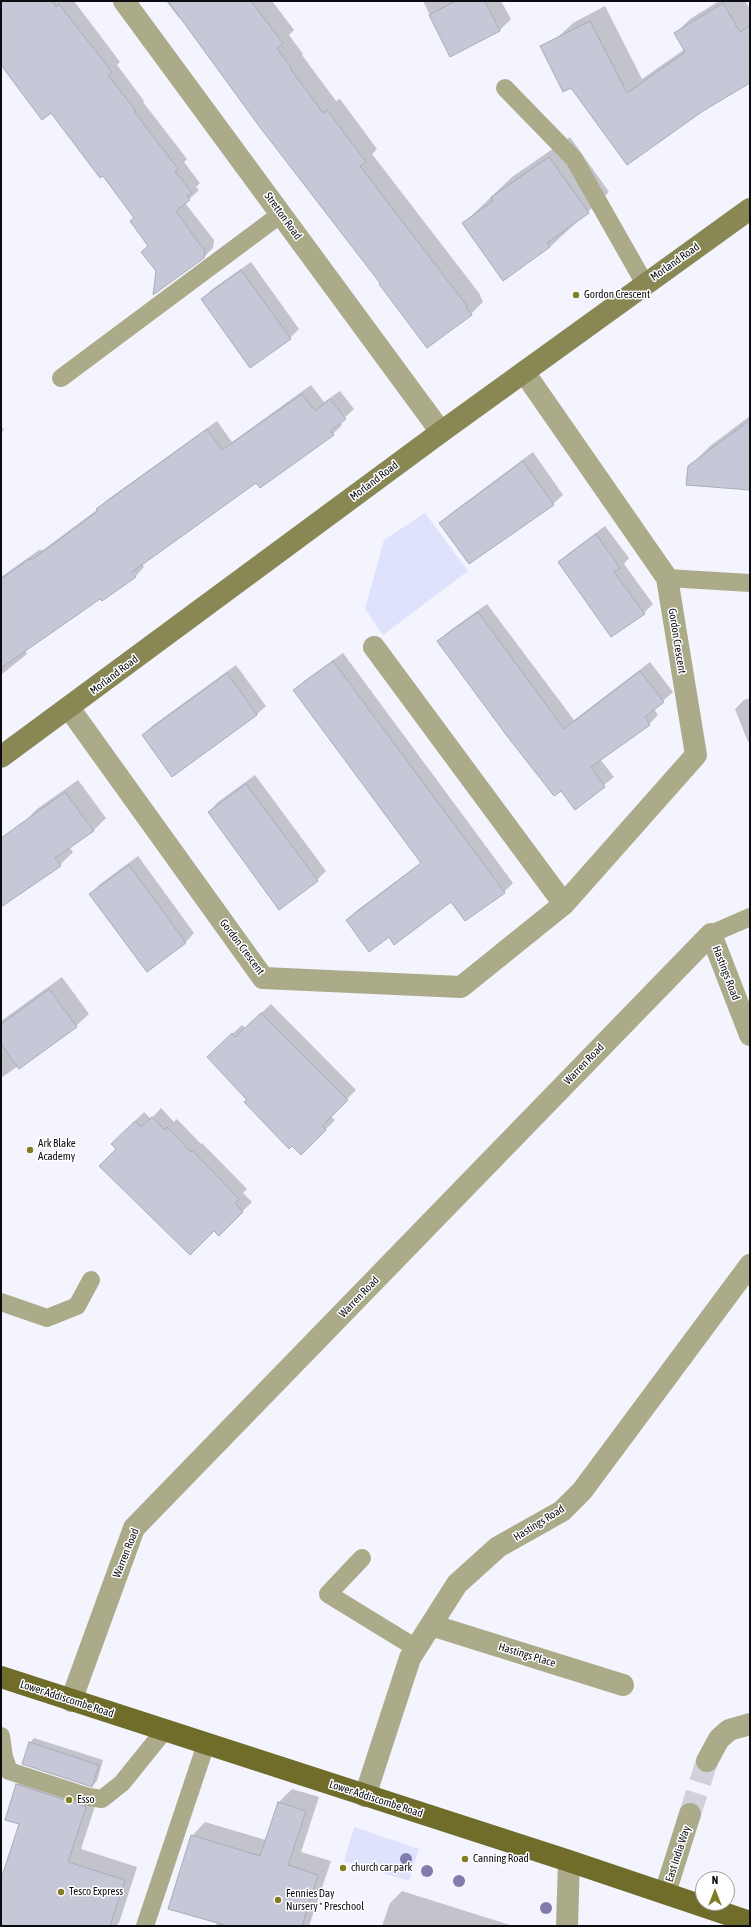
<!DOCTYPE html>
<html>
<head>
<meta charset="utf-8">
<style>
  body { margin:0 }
  #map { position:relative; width:751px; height:1927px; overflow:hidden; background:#f3f4fe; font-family:"Asap Condensed",sans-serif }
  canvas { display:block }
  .frame { position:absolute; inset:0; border:2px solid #0c0d12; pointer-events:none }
  .north { position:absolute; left:695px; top:1871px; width:40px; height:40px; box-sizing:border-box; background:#fff; border:1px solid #9e9ea0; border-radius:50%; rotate:0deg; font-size:11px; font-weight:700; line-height:16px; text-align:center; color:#0c0d12 }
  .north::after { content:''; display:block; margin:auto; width:14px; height:18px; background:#827d25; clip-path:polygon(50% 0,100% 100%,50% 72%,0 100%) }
</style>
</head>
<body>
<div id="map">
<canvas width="751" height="1927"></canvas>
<div class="frame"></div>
<div class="north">N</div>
</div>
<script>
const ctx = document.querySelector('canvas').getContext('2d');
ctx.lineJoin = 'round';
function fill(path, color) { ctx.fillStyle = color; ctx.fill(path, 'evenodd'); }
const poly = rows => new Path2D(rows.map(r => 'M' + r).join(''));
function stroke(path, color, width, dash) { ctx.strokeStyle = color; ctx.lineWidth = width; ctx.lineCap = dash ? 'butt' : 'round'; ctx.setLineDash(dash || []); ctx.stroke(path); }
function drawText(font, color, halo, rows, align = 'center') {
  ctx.font = font + ' "Asap Condensed",sans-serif'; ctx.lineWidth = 3; ctx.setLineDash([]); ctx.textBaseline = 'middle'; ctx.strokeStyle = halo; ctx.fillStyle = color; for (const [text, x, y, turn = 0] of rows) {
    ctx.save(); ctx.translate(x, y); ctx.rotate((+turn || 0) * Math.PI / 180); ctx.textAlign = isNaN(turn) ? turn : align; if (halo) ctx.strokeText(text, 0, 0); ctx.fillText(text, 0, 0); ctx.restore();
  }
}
const green = poly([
  [425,513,468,571,383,635,365,609,384,540],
  [354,1827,419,1849,409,1881,344,1861]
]);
const shadow = poly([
  [1,1,74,1,120,62,117,65,144,101,143,102,187,159,184,162,200,183,196,187,199,190,185,203,214,240,213,248,203,258,157,271,142,252,149,245,135,217,103,174,51,112,1,65],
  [166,1,272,1,294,30,289,35,303,54,302,55,336,101,340,99,377,149,372,154,479,293,483,302,471,314,427,346,381,283,180,17,179,18],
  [423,1,501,1,511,19,500,30,450,56],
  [719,1,745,1,750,9,750,81,702,110,627,164,558,37,573,23,605,6,642,79,685,49,675,34,690,19],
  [570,137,609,192,550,247,464,223,512,177],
  [251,262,299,329,290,338,202,299,211,290],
  [311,385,324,402,340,391,354,409,340,422,342,425,333,434,257,481,142,564,144,567,136,576,130,568,100,597,25,650,27,654,1,675,1,577,39,550,43,550,98,509,107,500,217,421,232,442],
  [750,416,750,489,689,467,710,446],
  [1,425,4,430,1,433],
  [533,452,563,495,553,504,469,563,440,523,450,514],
  [605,526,629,558,624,564,653,604,644,613,559,562,569,553],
  [487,604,574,720,650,662,673,692,654,709,658,715,649,724,600,759,614,777,575,808,439,641,448,632],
  [343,653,513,883,504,892,451,900,389,936,347,920,356,911,422,862,295,691,304,681],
  [236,665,266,706,256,715,143,735,152,726],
  [750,698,750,742,748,742,735,709,744,700],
  [255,775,326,871,317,880,209,812,218,802],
  [78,780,106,818,93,831,69,847,73,852,60,865,1,906,1,846,37,809],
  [138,856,194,933,185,943,90,894,99,885],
  [62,977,89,1014,76,1026,1,1078,1,1021],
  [271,1004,356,1090,330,1116,335,1120,301,1154,248,1100,217,1048,242,1025,245,1028],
  [161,1108,174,1122,177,1119,201,1144,202,1143,247,1189,243,1193,252,1202,219,1234,112,1144,144,1112,151,1119],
  [34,1738,103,1760,97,1781,92,1786,30,1743],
  [30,1771,99,1794,81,1849,137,1867,119,1923,116,1926,1,1926,1,1882,20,1824,17,1785],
  [292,1789,319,1797,301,1852,331,1861,309,1926,216,1926,217,1922,192,1836,205,1822,266,1840,279,1802],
  [402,1891,513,1926,382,1926,390,1903]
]);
const building = poly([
  [1,1,52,1,56,7,59,4,112,72,108,75,136,111,134,111,178,169,175,171,192,193,187,196,190,200,176,211,198,242,205,250,204,258,153,295,156,271,141,252,148,246,130,221,134,218,103,176,100,178,51,113,42,120,1,65,1,1],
  [168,1,251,1,283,43,277,48,291,67,290,68,323,113,327,110,366,162,360,166,467,306,466,307,472,315,427,348,379,284,380,283,259,126,168,1],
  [456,1,485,1,500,31,450,57,429,15,456,1],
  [723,3,740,32,750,25,750,83,703,111,627,165,571,88,563,92,540,46,590,21,627,93,685,52,674,33,723,3],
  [549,157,589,213,547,243,550,247,503,281,462,223,493,201,491,197,549,157],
  [241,270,291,339,250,368,201,299,241,270],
  [302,394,315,411,330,399,346,419,330,431,334,435,260,488,256,483,132,572,136,577,102,601,100,599,1,668,1,579,29,559,33,559,98,511,96,509,207,429,222,450,302,394],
  [750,420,750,490,686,485,688,466,750,420],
  [523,461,554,505,469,564,439,523,523,461],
  [596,534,620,568,614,572,645,614,611,637,558,562,596,534],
  [478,612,564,729,640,671,664,702,645,717,650,725,591,767,605,787,575,810,561,791,554,796,507,736,437,641,478,612],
  [333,661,505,893,465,921,451,902,394,945,389,937,369,952,346,920,421,863,293,690,333,661],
  [227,673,257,715,172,777,142,735,227,673],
  [246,784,318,881,279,910,208,812,246,784],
  [65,792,94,831,55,858,61,866,1,907,1,838,65,792],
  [129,865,186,943,147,972,89,894,129,865],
  [49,989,77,1027,19,1069,1,1044,1,1024,49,989],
  [261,1013,348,1100,322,1126,326,1130,301,1155,292,1146,289,1149,244,1102,247,1100,207,1057,232,1033,235,1037,261,1013],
  [152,1117,165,1130,167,1127,191,1152,193,1151,239,1199,235,1203,243,1212,219,1236,214,1231,190,1255,99,1166,116,1149,111,1144,135,1121,141,1127,152,1117],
  [29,1742,99,1765,92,1787,22,1764,29,1742],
  [16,1784,86,1807,68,1862,125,1880,110,1926,1,1926,1,1879,19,1824,5,1820,16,1784],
  [278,1802,306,1811,288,1865,318,1875,302,1926,228,1926,168,1909,191,1835,260,1856,278,1802]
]);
const minorTunnel = poly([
  [690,1814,707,1761]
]);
const service = poly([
  [505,88,574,159,645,284],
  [61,378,281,214],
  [667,578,750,583],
  [711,934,750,917],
  [1,1302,47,1318,77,1306,91,1280],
  [362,1558,328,1594,416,1648],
  [1,1736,4,1757,9,1771,89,1797,102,1799,122,1783,164,1731],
  [145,1926,206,1744]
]);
const minor = poly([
  [124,1,441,432],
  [374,647,564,904],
  [69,708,263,978,461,987,564,904,696,755,667,578,524,372],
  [431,1625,623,1685],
  [71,1701,134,1528,711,934,750,1035],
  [707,1761,719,1739,729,1730,750,1724],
  [365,1796,410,1658,457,1584,498,1547,562,1511,582,1491,750,1265],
  [665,1893,690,1814],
  [567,1926,569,1861]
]);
const secondary = poly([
  [1,757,441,432,750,209]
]);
const primary = poly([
  [1,1677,569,1861,750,1922]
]);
const trees = [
  [406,1859],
  [427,1871],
  [459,1881],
  [546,1908]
];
const markers = [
  [576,295,4,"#827d25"],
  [30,1150,4,"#827d25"],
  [69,1800,4,"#827d25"],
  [465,1859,4,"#827d25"],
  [343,1868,4,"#827d25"],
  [61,1892,4,"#827d25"],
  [278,1900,4,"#827d25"]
];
const streetNames = [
  ["Stretton Road",283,216,54],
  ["Morland Road",675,262,-35],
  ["Morland Road",374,481,-37],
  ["Gordon Crescent",677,641,81],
  ["Morland Road",114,675,-37],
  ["Gordon Crescent",242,947,53],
  ["Hastings Road",726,973,69],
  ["Warren Road",584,1064,-46],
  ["Warren Road",359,1297,-46],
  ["Hastings Road",539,1523,-32],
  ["Warren Road",126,1553,-68],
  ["Hastings Place",527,1655,17],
  ["Lower Addiscombe Road",67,1699,18],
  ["Lower Addiscombe Road",376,1799,18],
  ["East India Way",678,1854,-72]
];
const poiNames = [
  ["Gordon Crescent",584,295],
  ["Ark Blake",38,1144],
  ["Academy",38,1157],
  ["Esso",77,1800],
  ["Canning Road",473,1859],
  ["church car park",351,1868],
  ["Tesco Express",69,1892],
  ["Fennies Day",286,1894],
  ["Nursery * Preschool",286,1907]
];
fill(green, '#dfe2fc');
fill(shadow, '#0003');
fill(building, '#c6c8d8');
stroke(building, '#a9abba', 1);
stroke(minorTunnel, '#d0d1db', 22, [22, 11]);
stroke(service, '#acab89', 18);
stroke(minor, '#acab89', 22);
stroke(secondary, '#898754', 22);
stroke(primary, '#706d2a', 22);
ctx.fillStyle = '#827cae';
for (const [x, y] of trees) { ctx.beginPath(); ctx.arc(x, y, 6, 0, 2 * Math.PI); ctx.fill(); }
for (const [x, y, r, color] of markers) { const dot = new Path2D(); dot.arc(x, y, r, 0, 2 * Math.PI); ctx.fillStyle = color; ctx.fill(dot); stroke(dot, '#fff', 1.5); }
drawText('11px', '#0c0d12', '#fff', streetNames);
drawText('11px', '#0c0d12', '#fff', poiNames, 'left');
</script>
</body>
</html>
